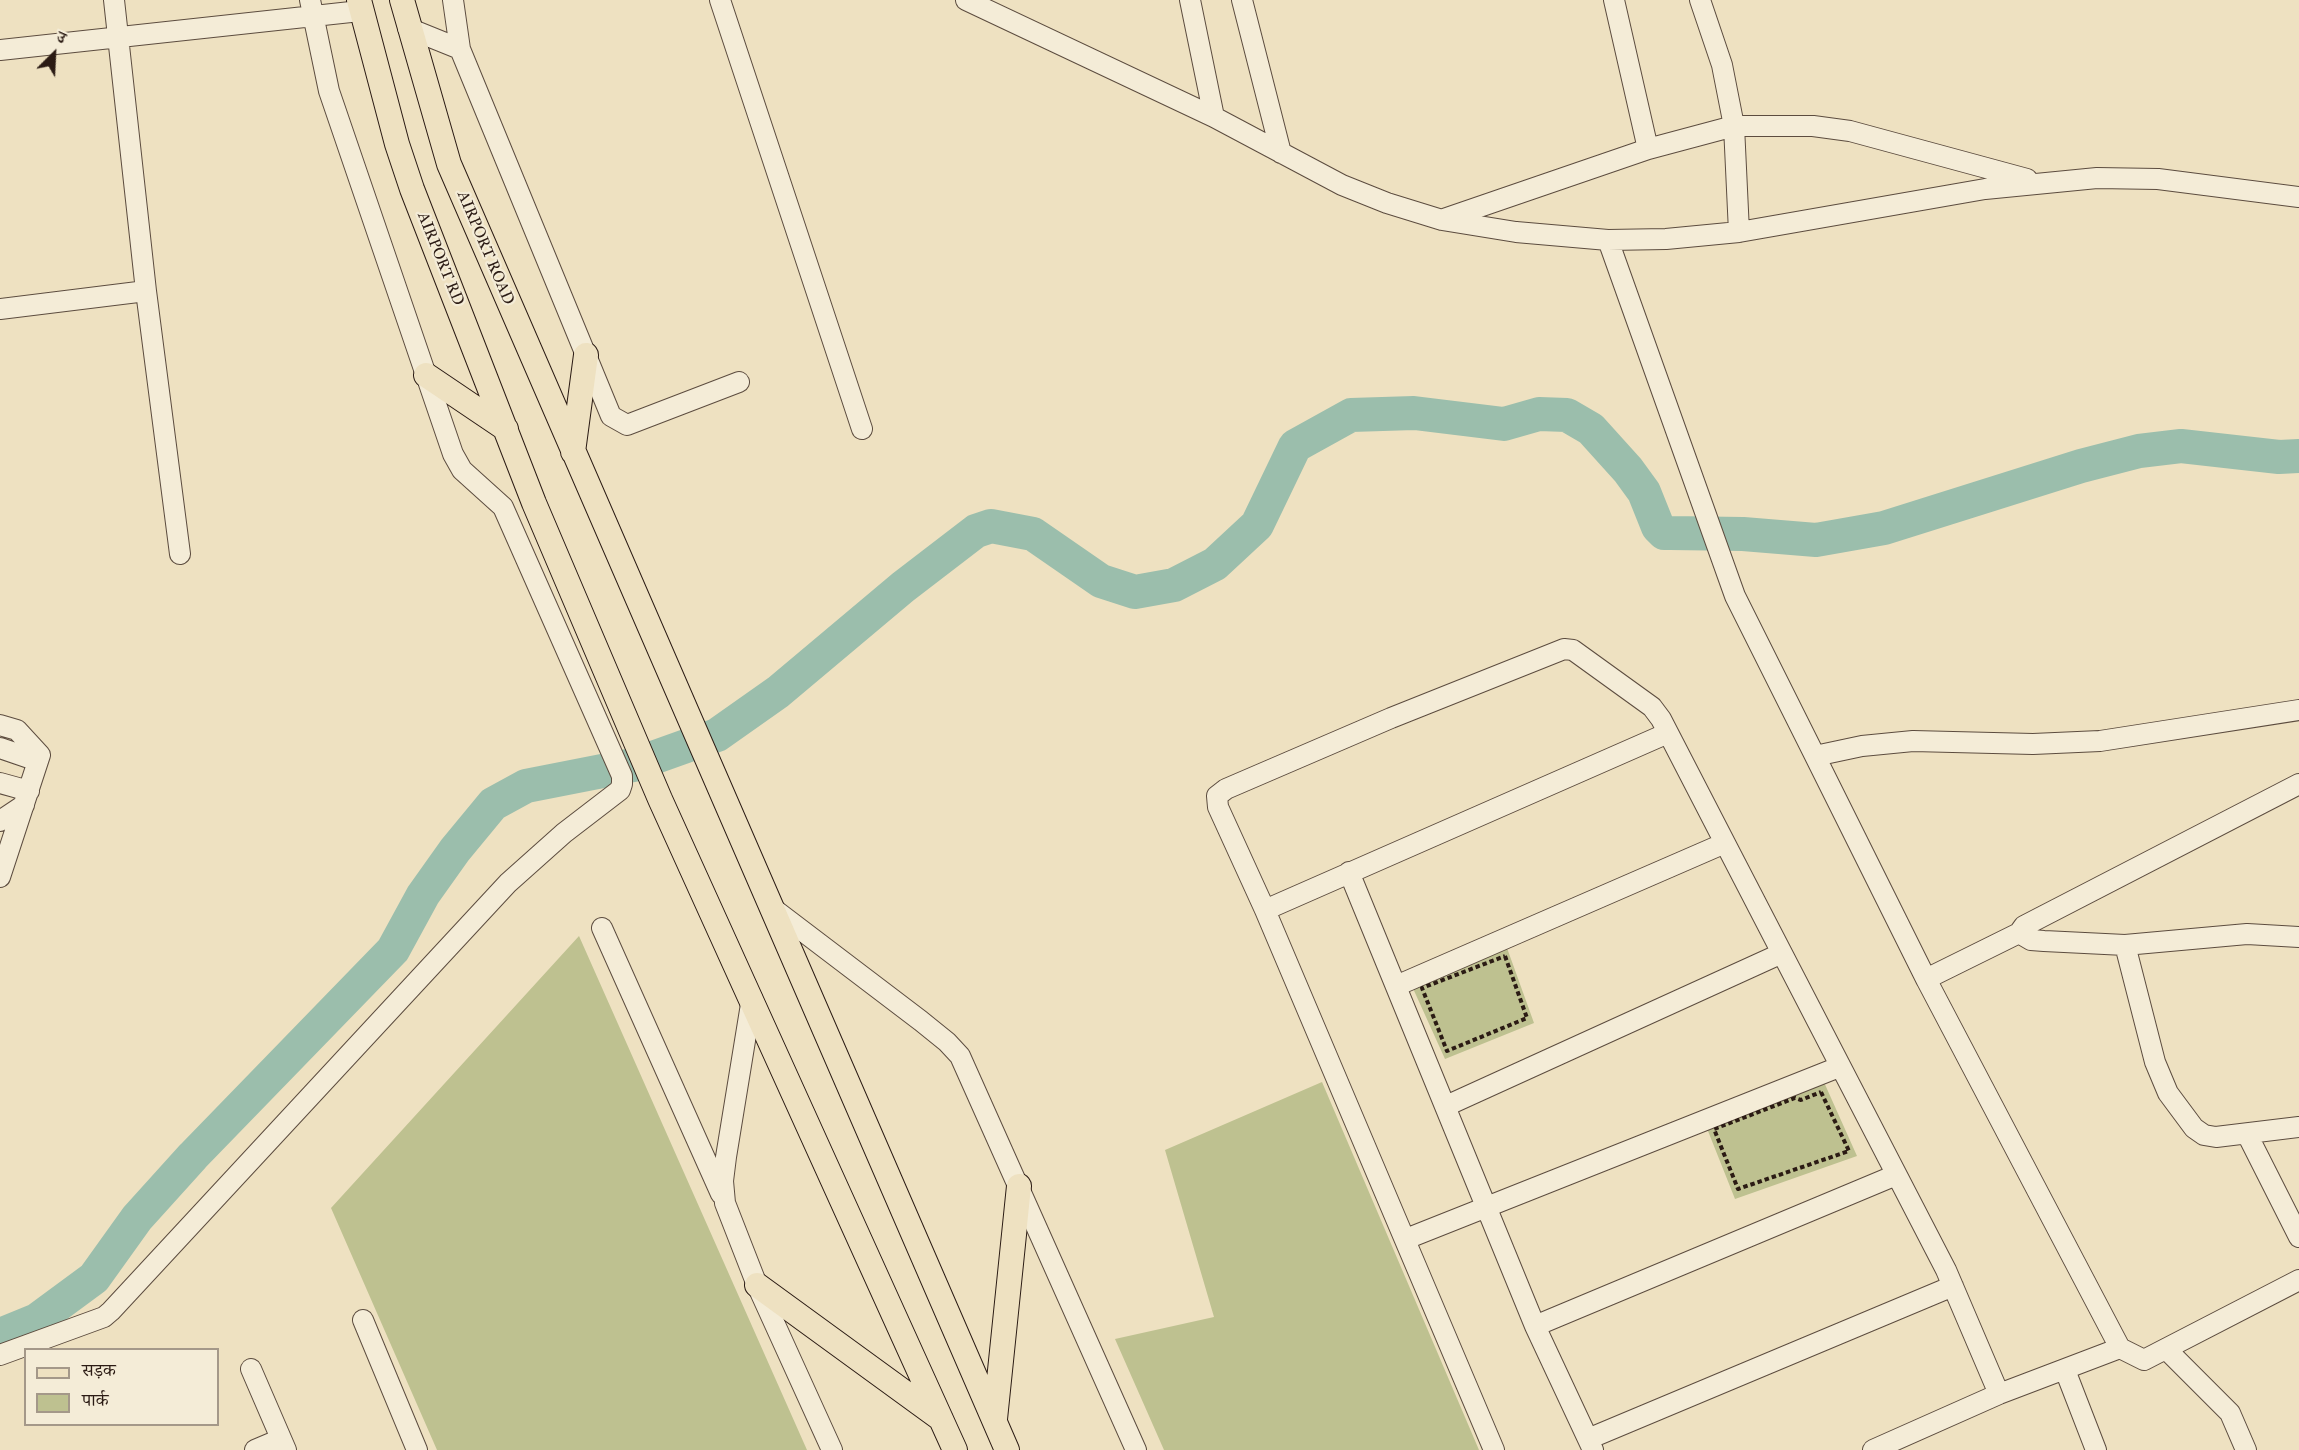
<!DOCTYPE html>
<html>
<head>
<meta charset="utf-8">
<style>
  body { margin:0 }
  #map { position:relative; width:2299px; height:1450px; overflow:hidden; background:#eee1c1; font-family:"IM FELL Great Primer","Noto Serif Devanagari",serif }
  canvas { display:block }
  .legend { position:absolute; left:24px; top:1348px; width:195px; height:78px; box-sizing:border-box; background:#f4ecd7; border:2px solid #a49889; margin:0; padding:8px 10px; list-style:none; font-size:18px; color:#2b1b14 }
  .legend li { display:flex; align-items:center; gap:12px; height:30px }
  .legend b { width:30px; border:2px solid #a49889 }
  .north { position:absolute; left:24px; top:24px; width:60px; height:60px; -webkit-text-stroke:4px #f4ecd7; paint-order:stroke; rotate:24deg; font-size:16px; font-weight:700; line-height:24px; text-align:center; color:#2b1b14 }
  .north::after { content:''; display:block; margin:auto; width:21px; height:27px; background:#2b1b14; clip-path:polygon(50% 0,100% 100%,50% 72%,0 100%) }
</style>
</head>
<body>
<div id="map">
<canvas width="2299" height="1450"></canvas>
<ul class="legend">
<li><b style="height:8px;background:#eee1c1"></b>सड़क</li>
<li><b style="height:16px;background:#bec190"></b>पार्क</li>
</ul>
<div class="north">उ</div>
</div>
<script>
const ctx = document.querySelector('canvas').getContext('2d');
ctx.lineJoin = 'round';
function fill(path, color) { ctx.fillStyle = color; ctx.fill(path, 'evenodd'); }
const poly = rows => new Path2D(rows.map(r => 'M' + r).join(''));
function stroke(path, color, width, dash) { ctx.strokeStyle = color; ctx.lineWidth = width; ctx.lineCap = dash ? 'butt' : 'round'; ctx.setLineDash(dash || []); ctx.stroke(path); }
function drawText(font, color, halo, rows, align = 'center') {
  ctx.font = font + ' "IM FELL Great Primer",serif'; ctx.lineWidth = 4.5; ctx.setLineDash([]); ctx.textBaseline = 'middle'; ctx.strokeStyle = halo; ctx.fillStyle = color; for (const [text, x, y, turn = 0] of rows) {
    ctx.save(); ctx.translate(x, y); ctx.rotate((+turn || 0) * Math.PI / 180); ctx.textAlign = isNaN(turn) ? turn : align; if (halo) ctx.strokeText(text, 0, 0); ctx.fillText(text, 0, 0); ctx.restore();
  }
}
const green = poly([
  [579,936,807,1450,437,1450,331,1208],
  [1507,948,1534,1023,1445,1059,1411,984],
  [1823,1080,1857,1156,1735,1199,1706,1126],
  [1322,1082,1479,1450,1164,1450,1115,1339,1214,1317,1165,1150]
]);
const river = poly([
  [0,1335,37,1320,94,1278,137,1218,193,1156,393,950,423,895,455,850,493,804,526,786,633,765,717,735,778,692,903,587,976,531,991,526,1033,534,1101,581,1135,592,1174,585,1215,564,1257,525,1295,446,1351,415,1414,413,1504,424,1539,414,1567,415,1591,429,1628,470,1644,492,1658,527,1664,533,1670,533,1743,534,1816,540,1884,528,2081,466,2139,451,2181,446,2279,457,2299,456]
]);
const path = poly([
  [1505,956,1527,1018,1447,1051,1422,988,1505,956],
  [1821,1092,1849,1151,1738,1189,1714,1129,1795,1098,1801,1100,1821,1092]
]);
const minor = poly([
  [453,0,460,49,611,416,627,425,739,382],
  [720,0,862,429],
  [966,0,1214,117,1342,185,1387,203,1442,220,1516,232,1608,240,1666,239,1739,232,1985,189,2097,178,2158,179,2299,197],
  [1190,0,1214,117],
  [1242,0,1281,153],
  [1614,0,1648,149],
  [1700,0,1722,65,1734,126,1739,232],
  [408,28,460,49],
  [0,50,360,11],
  [1444,219,1648,149,1734,126,1813,126,1850,131,2027,179],
  [1608,240,1735,596,1815,756,1862,746,1913,741,2033,744,2100,741,2299,710],
  [146,291,180,554],
  [0,309,146,291,114,0],
  [0,725,17,730,40,755,0,877],
  [0,748,38,761],
  [1815,756,1926,979,2120,1348,2144,1360,2299,1280],
  [0,783,29,791],
  [2299,784,2024,926,2019,933,2031,940,2044,941,2125,945,2247,934,2299,937],
  [0,821,24,805],
  [1349,872,1535,1326,1593,1450],
  [771,907,921,1021,947,1042,960,1056,1136,1450],
  [1265,910,1668,733],
  [602,928,721,1194],
  [2125,945,2155,1062,2168,1093,2194,1128,2204,1135,2216,1137,2299,1127],
  [1926,979,2019,933],
  [1396,986,1725,843,1946,1270,1999,1394],
  [752,998,726,1157,723,1181,725,1203,757,1285,832,1450],
  [1446,1106,1780,954],
  [2247,1134,2299,1237],
  [1406,1239,1839,1067],
  [363,1320,417,1450],
  [1535,1326,1896,1175],
  [2166,1349,2230,1413,2246,1450],
  [0,1355,104,1317,111,1311,508,883,564,833,620,790,622,784,622,776,503,507,462,470,453,454,329,91,310,0],
  [251,1369,286,1450],
  [2065,1370,2096,1450],
  [1588,1439,1953,1286],
  [255,1450,281,1439],
  [1494,1450,1265,910,1218,807,1217,796,1226,789,1391,718,1564,649,1573,650,1652,707,1661,719,1725,843],
  [1873,1450,1999,1394,2120,1348]
]);
const major = poly([
  [359,0,397,144,412,189,534,503,660,799,955,1450],
  [402,0,449,164,1007,1450],
  [426,375,506,429],
  [573,452,586,355],
  [757,1285,941,1419],
  [995,1419,1019,1186]
]);
const streetNames = [
  ["AIRPORT ROAD",485,248,67],
  ["AIRPORT RD",440,259,68]
];
fill(green, '#bec190');
stroke(river, '#9bbeac', 34);
stroke(minor, '#5c4c3f', 22);
stroke(major, '#2b1b14', 26);
stroke(path, '#2b1b14', 4, [4.5, 3]);
stroke(minor, '#f4ecd7', 20);
stroke(major, '#eee1c1', 24);
drawText('16px', '#2b1b14', '#f4ecd7', streetNames);
</script>
</body>
</html>
